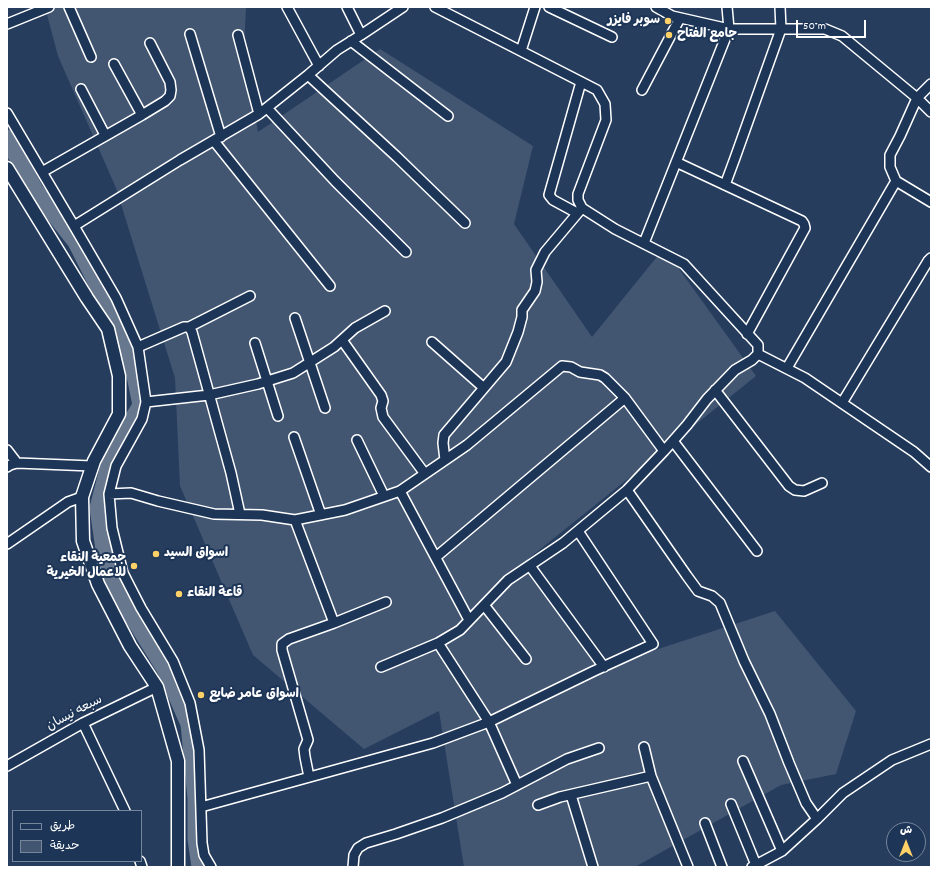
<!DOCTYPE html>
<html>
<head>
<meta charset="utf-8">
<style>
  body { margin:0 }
  #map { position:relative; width:938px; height:874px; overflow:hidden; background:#263d5e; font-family:Dekko,"Playpen Sans Arabic",sans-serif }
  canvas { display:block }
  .frame { position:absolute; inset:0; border:8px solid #fff; pointer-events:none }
  .legend { position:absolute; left:12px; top:810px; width:130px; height:52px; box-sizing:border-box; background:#1d3557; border:1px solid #77869a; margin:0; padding:5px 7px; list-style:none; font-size:12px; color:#fff }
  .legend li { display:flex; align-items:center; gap:8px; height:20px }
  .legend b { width:20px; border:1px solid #77869a }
  .north { position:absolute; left:886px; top:822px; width:40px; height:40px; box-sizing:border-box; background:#1d3557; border:1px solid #77869a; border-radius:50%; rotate:0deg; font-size:11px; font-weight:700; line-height:16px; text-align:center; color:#fff }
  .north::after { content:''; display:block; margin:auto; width:14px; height:18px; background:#ffd166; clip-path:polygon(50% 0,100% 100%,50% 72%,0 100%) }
  .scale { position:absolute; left:796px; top:20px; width:70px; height:18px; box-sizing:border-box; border:2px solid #fff; border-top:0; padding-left:5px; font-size:12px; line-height:14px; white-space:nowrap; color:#fff; -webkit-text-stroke:3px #1d3557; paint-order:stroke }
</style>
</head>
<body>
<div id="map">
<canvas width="938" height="874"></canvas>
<div class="frame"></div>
<ul class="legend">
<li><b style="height:5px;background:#1d3557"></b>طريق</li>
<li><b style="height:11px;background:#425672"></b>حديقة</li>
</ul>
<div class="north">ش</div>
<div class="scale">50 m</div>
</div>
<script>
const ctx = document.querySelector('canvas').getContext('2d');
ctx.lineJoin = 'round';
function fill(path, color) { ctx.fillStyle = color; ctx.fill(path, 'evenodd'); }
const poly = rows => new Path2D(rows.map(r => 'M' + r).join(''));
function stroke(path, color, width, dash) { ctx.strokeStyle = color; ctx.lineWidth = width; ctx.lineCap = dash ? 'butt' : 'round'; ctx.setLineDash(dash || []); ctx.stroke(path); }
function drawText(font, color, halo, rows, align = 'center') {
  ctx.font = font + ' Dekko,"Playpen Sans Arabic",sans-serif'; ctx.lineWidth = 4; ctx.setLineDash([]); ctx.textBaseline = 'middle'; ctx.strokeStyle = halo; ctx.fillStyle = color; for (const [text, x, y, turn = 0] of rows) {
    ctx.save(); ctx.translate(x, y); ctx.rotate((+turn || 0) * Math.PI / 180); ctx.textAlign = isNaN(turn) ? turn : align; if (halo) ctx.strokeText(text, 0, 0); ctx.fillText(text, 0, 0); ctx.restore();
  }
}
const green = poly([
  [45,7,246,7,244,49,258,132,380,49,533,146,514,224,592,337,664,248,756,376,528,559,606,666,775,611,856,711,836,774,781,785,635,867,464,867,439,711,364,749,253,655,180,486,175,378,116,188,58,56]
]);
const river = poly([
  [7,138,35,190,76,242,116,322,133,366,141,405,123,435,108,469,98,508,107,570,121,598,165,669,189,724,196,798,196,839,200,867]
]);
const street = poly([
  [69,7,91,57],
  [287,7,319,66],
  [347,7,361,35],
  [549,7,612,37],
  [656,7,672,16,729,29,825,29,842,36,917,98,931,112],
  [7,24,49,7],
  [190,34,221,137],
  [238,35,259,114],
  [351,41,448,116],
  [521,51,535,7],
  [114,64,142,115],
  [308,75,397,157,465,223],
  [931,84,917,98,900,136,890,155,890,167,896,181,931,202],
  [81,89,105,135],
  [642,90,680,18],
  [267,108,335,181,406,252],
  [7,113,74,226,116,298,138,347,146,402,142,419,116,466,109,494,112,528,123,573,141,608,173,661,190,703,199,750,202,843,204,855,211,867],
  [214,141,330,286],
  [676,162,802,221,804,224,805,228,747,334],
  [42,172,142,115,165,101,170,96,171,90,170,82,150,43],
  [725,185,735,158,781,29,780,7],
  [577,213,553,200,549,195,581,82],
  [74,226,180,160,259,114,308,75,337,50,361,35,403,7],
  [644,243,729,29,727,7],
  [295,318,325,408],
  [189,327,250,296],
  [342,340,381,395,383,401,381,408,383,417,425,474],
  [432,342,484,388],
  [255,343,278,416],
  [138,347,184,327,189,327,192,332,231,473,240,514],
  [758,354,805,378,914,452,931,467],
  [787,368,896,181],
  [715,390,789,486,795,490,804,491,822,483],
  [146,402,209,395,258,384,293,373,334,347,355,328,385,311],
  [842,403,928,261,931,258],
  [294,437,321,515],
  [357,440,384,496],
  [673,441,757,551],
  [7,450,17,463],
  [445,460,443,443,444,435,506,362,518,332,522,317,522,310,535,291,537,282,536,270,545,252,582,208],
  [7,467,10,465,17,463,92,466],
  [627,490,687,576,698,591,712,596,720,603,744,661,770,714,789,763,806,803,817,819],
  [400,491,469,620],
  [109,494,131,493,158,501,214,514,262,515,295,520,345,510,400,491,467,445,562,366,571,367,580,372,600,375,605,378,625,398,664,451],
  [295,520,334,623],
  [7,544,68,502,82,497],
  [436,557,625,398],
  [530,566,604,667],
  [484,605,526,659],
  [438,643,489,722,517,785],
  [381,667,438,643,460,630,508,580,563,543,627,490,664,451,687,425,707,399,735,370,752,360,758,354,758,345,684,264,615,229,582,208,578,200,578,194,606,120,605,104,597,90,435,7],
  [83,723,125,811],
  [644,747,651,776,688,867],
  [743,761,782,851],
  [7,766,83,723,157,687],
  [309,777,305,757,304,749,308,740,282,650,282,644,289,639,334,623,386,602],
  [571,795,593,867],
  [731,804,756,865],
  [538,805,560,797,651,776],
  [201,807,433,743,489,722,594,671,653,644,578,531],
  [705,823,722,867],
  [140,861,142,867],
  [353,867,354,855,358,848,366,843,396,834,442,818,502,793,567,759,599,748],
  [752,867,782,851,817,819,843,793,892,760,931,744]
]);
const secondary = poly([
  [7,168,87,298,108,329,119,376,119,414,94,461,82,497,83,541,98,584,130,646,157,687,178,761,178,867]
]);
const markers = [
  [668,21,4,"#ffd166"],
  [669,35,4,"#ffd166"],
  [156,554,4,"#ffd166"],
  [134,566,4,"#ffd166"],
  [179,594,4,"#ffd166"],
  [201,695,4,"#ffd166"]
];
const poiNames = [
  ["سوبر فايزر",660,21,"right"],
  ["جامع الفتاح",677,35],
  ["اسواق السيد",164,554],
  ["جمعية النقاء",126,559,"right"],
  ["للاعمال الخيرية",126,574,"right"],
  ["قاعة النقاء",187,594],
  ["اسواق عامر ضايع",209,695]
];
const streetNames = [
  ["سبعه نيسان",75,714,-28]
];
fill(green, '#425672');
stroke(river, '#67788e', 17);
stroke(street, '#fff', 12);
stroke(secondary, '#fff', 15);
stroke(street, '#1d3557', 9);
stroke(secondary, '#1d3557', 12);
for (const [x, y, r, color] of markers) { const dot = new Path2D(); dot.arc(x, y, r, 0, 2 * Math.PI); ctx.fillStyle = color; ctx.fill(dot); stroke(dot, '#1d3557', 1.5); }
drawText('bold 13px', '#fff', '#1d3557', poiNames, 'left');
drawText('13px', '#fff', '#1d3557', streetNames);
</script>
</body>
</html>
